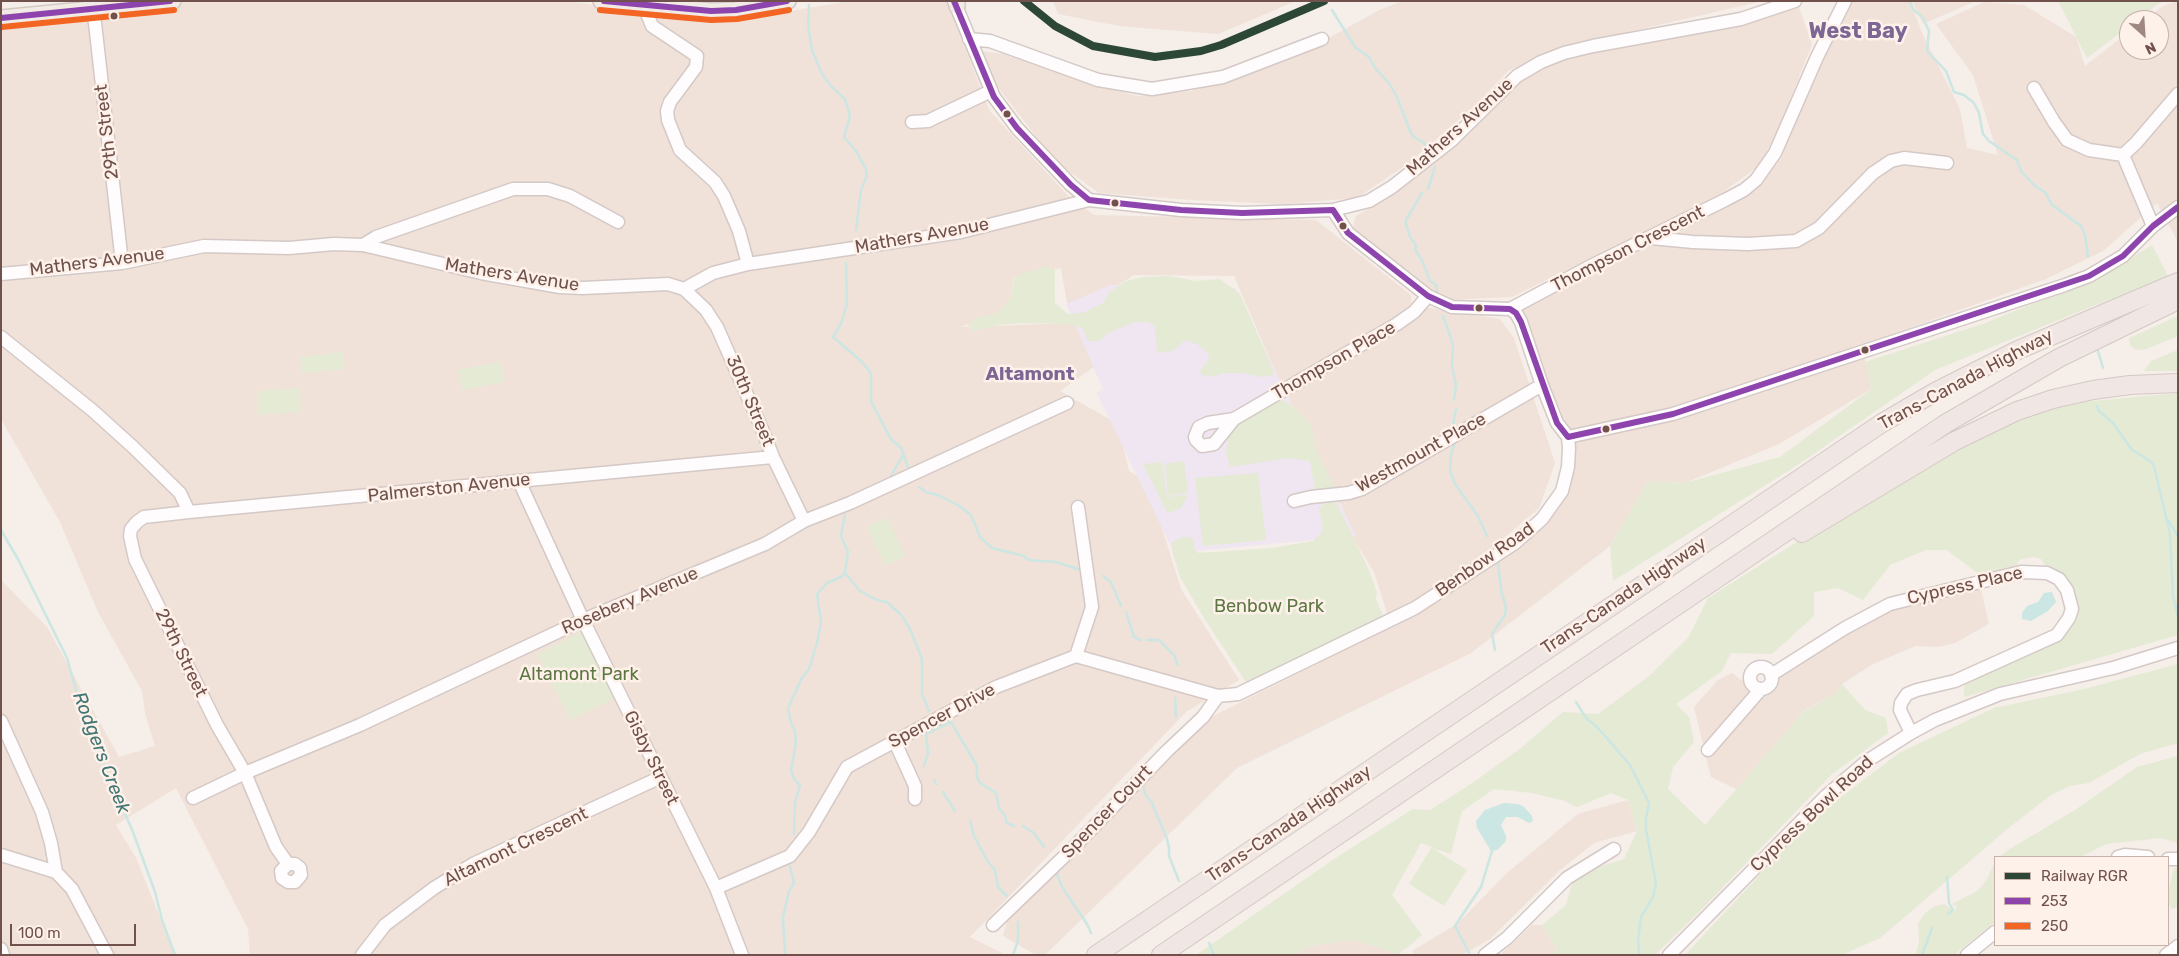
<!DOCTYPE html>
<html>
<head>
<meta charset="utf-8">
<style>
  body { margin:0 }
  #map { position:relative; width:2179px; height:956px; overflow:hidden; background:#f5eee9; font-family:Rubik,sans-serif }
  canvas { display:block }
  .frame { position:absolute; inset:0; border:2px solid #71514b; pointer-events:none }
  .legend { position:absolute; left:1994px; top:856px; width:175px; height:90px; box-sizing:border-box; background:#fef1e9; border:1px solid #c6b1aa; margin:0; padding:6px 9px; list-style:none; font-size:15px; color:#71514b }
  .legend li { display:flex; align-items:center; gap:10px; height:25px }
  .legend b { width:25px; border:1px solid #c6b1aa }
  .north { position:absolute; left:2119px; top:10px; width:50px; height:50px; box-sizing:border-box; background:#fef1e9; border:1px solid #c6b1aa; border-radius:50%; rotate:154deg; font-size:14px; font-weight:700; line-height:20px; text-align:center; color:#71514b }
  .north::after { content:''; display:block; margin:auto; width:18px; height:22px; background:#9f8882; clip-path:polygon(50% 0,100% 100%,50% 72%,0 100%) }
  .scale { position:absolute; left:10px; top:924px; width:126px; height:22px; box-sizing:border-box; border:2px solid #71514b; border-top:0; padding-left:6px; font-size:15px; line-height:18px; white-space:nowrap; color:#71514b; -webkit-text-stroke:4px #fef1e9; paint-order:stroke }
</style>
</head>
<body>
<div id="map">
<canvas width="2179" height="956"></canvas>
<div class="frame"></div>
<ul class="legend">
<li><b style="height:6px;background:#2c4736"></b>Railway RGR</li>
<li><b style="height:6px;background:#8e44ad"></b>253</li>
<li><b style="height:6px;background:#f26522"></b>250</li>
</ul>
<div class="north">N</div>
<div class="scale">100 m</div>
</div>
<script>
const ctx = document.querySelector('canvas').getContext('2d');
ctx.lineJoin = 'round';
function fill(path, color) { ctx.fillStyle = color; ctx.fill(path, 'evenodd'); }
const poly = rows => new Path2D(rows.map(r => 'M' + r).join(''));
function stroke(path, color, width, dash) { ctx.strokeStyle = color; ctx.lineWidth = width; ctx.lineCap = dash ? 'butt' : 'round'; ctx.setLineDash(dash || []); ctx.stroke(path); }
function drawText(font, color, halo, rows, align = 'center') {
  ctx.font = font + ' Rubik,sans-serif'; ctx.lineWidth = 5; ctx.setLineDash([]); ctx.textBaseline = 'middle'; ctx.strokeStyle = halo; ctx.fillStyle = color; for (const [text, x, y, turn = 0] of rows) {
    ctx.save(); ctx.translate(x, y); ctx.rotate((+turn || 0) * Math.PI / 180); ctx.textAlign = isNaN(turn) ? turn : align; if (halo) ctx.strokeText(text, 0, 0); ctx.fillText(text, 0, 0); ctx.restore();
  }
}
const residential = poly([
  [191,1,563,1,730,21,850,1,947,1,989,110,1070,198,1094,215,1316,220,1411,295,1411,305,1500,319,1514,338,1555,463,1539,508,1498,543,1411,604,1388,616,1374,572,1353,538,1343,509,1272,364,1234,276,1134,275,1087,305,1067,303,1061,268,1013,278,1009,310,960,327,1075,323,1095,366,1060,391,1118,424,1129,471,1148,483,1181,589,1239,680,1186,712,970,937,1006,955,250,955,248,929,176,788,116,825,136,858,175,955,1,955,1,580,47,627,119,757,155,746,145,713,142,691,98,612,60,522,1,419,1,24],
  [1053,1,1296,1,1218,34,1119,26,1058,14],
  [1403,1,1763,1,1558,48,1508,71,1477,104,1409,163,1357,198,1283,204,1191,200,1099,193,1056,162,997,86,981,51,1004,54,1086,83,1137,96,1192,91,1293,58,1379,10],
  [1849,1,1910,1,1923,35,1960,109,1967,148,1998,155,1973,75,1936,24,1984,2,2024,5,2076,37,2085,66,2129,32,2129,50,2159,50,2159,20,2145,20,2163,6,2178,1,2178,242,2157,203,2103,251,2046,279,1862,345,1871,389,1779,444,1685,483,1648,481,1610,546,1471,653,1237,768,1045,955,1036,955,1003,936,1007,921,1203,721,1412,617,1501,557,1548,518,1570,468,1523,310,1751,193,1781,159,1814,75],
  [1912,1,1976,1,1923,24],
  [1799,7,1812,44,1780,126,1759,166,1720,194,1512,297,1443,300,1352,231,1356,216,1407,185,1480,122,1527,75,1559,60,1760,20],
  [1980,585,1989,624,1955,643,1938,647,1915,646,1871,665,1842,684,1835,694,1803,711,1785,735,1736,789,1711,777,1694,707,1718,680,1732,673,1764,697,1782,674,1885,610],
  [1628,800,1637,831,1594,843,1559,871,1490,939,1462,955,1414,955,1412,951,1457,924,1506,874,1578,814],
  [1532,925,1542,925,1556,948,1553,955,1500,955],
  [1353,940,1399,954,1294,955,1310,946]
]);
const education = poly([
  [1110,285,1235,288,1356,536,1174,553,1097,393,1103,389,1066,304]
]);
const green = poly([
  [2058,1,2162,1,2137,20,2129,20,2129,26,2087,58],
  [2152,245,2169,278,2093,306,1935,370,1799,464,1613,581,1610,546,1648,481,1685,483,1780,457,1871,389,1865,362,1985,323,2104,275],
  [1046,266,1055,270,1055,303,1068,314,1082,313,1103,303,1110,292,1126,281,1143,277,1169,276,1196,281,1220,279,1240,294,1275,374,1261,377,1244,373,1224,373,1212,377,1202,375,1200,371,1209,359,1208,353,1197,344,1185,340,1173,351,1157,353,1155,326,1147,322,1135,322,1108,333,1099,341,1088,341,1082,328,1067,324,1023,323,997,325,972,332,968,324,981,316,995,314,1005,305,1011,296,1014,277],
  [2178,316,2178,336,2144,350,2134,349,2130,345,2129,338],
  [2178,350,2178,371,2144,371,2151,361],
  [343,352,345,369,302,373,300,357],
  [501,362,505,382,462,390,458,370],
  [300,388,301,412,258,415,257,391],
  [2178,393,2178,635,1964,697,1964,686,1974,677,2041,646,2076,610,2041,559,2034,557,2023,559,2019,560,2017,565,2005,569,2001,573,1981,576,1947,550,1926,550,1890,565,1863,600,1838,588,1814,592,1814,616,1772,654,1731,653,1722,671,1676,704,1689,717,1694,742,1673,767,1668,789,1705,825,1804,711,1835,694,1842,684,1865,710,1886,718,1888,733,1831,775,1699,912,1655,955,1553,955,1556,948,1542,925,1566,905,1572,883,1598,867,1624,859,1637,831,1628,800,1611,793,1577,807,1565,801,1532,793,1494,789,1462,811,1451,854,1432,848,1467,870,1444,906,1409,884,1432,847,1421,843,1392,895,1422,935,1399,954,1353,940,1310,946,1294,955,1196,955,1337,857,1413,809,1430,810,1471,784,1521,748,1563,712,1598,714,1649,676,1688,638,1708,598,1906,473,1991,428,2061,404],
  [1278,398,1291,405,1309,422,1314,433,1313,442,1335,490,1327,493,1315,490,1310,461,1288,458,1230,467,1226,452,1230,431,1241,421],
  [1184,461,1188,493,1168,496,1165,464],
  [1162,462,1167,497,1188,495,1181,508,1171,512,1167,512,1143,464],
  [1258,473,1266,540,1203,546,1195,478],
  [1331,500,1337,504,1368,568,1377,592,1376,599,1384,618,1246,682,1204,618,1180,577,1173,554,1171,543,1182,537,1193,538,1195,550,1199,553,1273,548,1313,541,1323,531,1319,507],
  [887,517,905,556,885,566,867,527],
  [587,629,620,696,570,720,537,654],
  [2178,664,2178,743,2140,754,2089,783,2070,786,2051,795,2006,830,1880,938,1842,955,1685,955,1811,820,1899,753,1994,708,2084,689],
  [2178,756,2178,843,2161,838,2113,843,2104,845,2081,857,1999,857,2008,850,2075,810,2137,767],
  [1995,862,1995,922,1954,955,1915,955,1919,944,1918,924,1924,914,1933,907,1944,904,1955,911,1957,905,1954,906,1952,904,1977,891,1986,881],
  [2174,868,2178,868,2178,907,2172,909,2168,903,2168,893]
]);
const water = poly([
  [2052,592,2056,602,2048,611,2031,621,2022,619,2022,613,2027,606,2038,602,2044,593],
  [1504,803,1517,804,1523,806,1532,816,1533,821,1529,823,1518,817,1506,817,1501,825,1506,836,1506,841,1497,850,1491,851,1477,828,1476,821,1485,810]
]);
const stream = poly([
  [1910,1,1913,9,1923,18,1929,31,1927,51,1946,71,1954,92,1964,95,1974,103,1979,113,1983,134,1989,141,2017,160,2021,171,2035,186,2046,193,2051,204,2081,226,2085,235,2088,257],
  [809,5,808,25,812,50,821,72,830,85,845,99,850,116,844,137,856,151,866,169,867,176,861,190,856,230],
  [1332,10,1355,47,1369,57,1375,68,1389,83,1397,97,1410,131,1413,136,1424,143,1427,147],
  [1428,189,1435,167],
  [1422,193,1406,220,1406,224,1410,237,1416,245,1415,250,1422,260,1430,281,1436,285,1437,292],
  [846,263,847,304,841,324,833,337,861,361,871,373,871,401,890,438,901,448,908,467],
  [1443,316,1453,344,1452,366,1456,385,1454,400],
  [2098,351,2103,368],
  [2097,406,2099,411,2113,423,2132,450,2150,461,2154,466,2170,534,2173,596,2178,616],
  [1453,425,1456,409],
  [1455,443,1451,454,1450,471,1455,484,1478,516,1487,536],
  [891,476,903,455],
  [919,487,926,492,938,495,958,505,971,515,980,537,992,548,1024,556,1028,560,1056,562,1081,570],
  [845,515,841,536,848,552,845,573,860,591,877,600,887,602,902,616,910,629,922,659,922,694,929,711],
  [2168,520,2178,536],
  [1,530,19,561,67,658,84,719,133,832,155,892,162,920,175,955],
  [1103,576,1111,582,1121,606],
  [1126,612,1134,637,1141,640],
  [1147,640,1159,640,1174,655,1178,665],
  [1495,650,1492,634,1505,615,1506,608,1501,590,1498,563],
  [1175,698,1176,717],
  [1576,702,1586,718,1598,728,1630,765,1649,803,1646,818,1646,829,1656,884,1653,897,1641,917,1638,939,1639,955],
  [924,766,928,753,926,734,951,722,977,766,977,777,980,783,996,793,999,808,1005,816,1007,823,1014,826],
  [934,780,936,784],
  [1144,788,1145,794,1152,803,1167,839,1169,848,1169,856,1179,881],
  [943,792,955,811],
  [970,821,974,836,988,862,995,870,998,887,1007,896],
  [1023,826,1034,833,1044,847],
  [794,834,795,802,800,786,793,777,791,770,796,743,795,731,791,723,788,708,802,678,809,669,817,643,821,622,817,594,827,583,841,577,845,573],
  [1057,874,1062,887,1087,924,1091,933],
  [1947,877,1949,903,1953,910,1948,914],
  [1209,943,1214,955],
  [1469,953,1455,926,1481,887,1492,851],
  [785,955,783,917,789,891,794,883,790,866],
  [1013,955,1018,941,1018,922],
  [1922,955,1932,928]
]);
const minor = poly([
  [90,1,95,23,122,263],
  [642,1,652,26,697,56,696,67,670,102,667,111,668,120,680,150,715,182,724,196,739,231,748,264],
  [954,1,994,97,1017,128,1071,185,1089,200],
  [969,39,990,41,1098,80,1152,89,1223,77,1322,39],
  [2034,88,2054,122,2067,140,2089,150,2123,155,2136,143,2178,94],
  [912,122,928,121,991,91],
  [2123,155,2153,226],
  [1333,210,1348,233,1428,296,1452,307,1510,309,1587,268,1725,200,1744,190,1756,180,1775,153,1817,57,1845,1],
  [1651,238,1693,242,1748,244,1796,241,1819,228,1873,173,1891,161,1904,158,1947,163],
  [363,245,376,237,513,189,548,189,570,196,618,222],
  [1,274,122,263,204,246,289,248,334,244,363,245,481,273,560,287,583,288,668,284,684,289,713,273,748,264,961,232,1089,200,1181,210,1242,213,1333,210,1369,201,1392,187,1452,140,1517,76,1541,62,1564,53,1593,46,1741,19,1795,1],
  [684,289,706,310,717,327,762,429,773,457,804,521],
  [1,337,92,410,133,447,180,493,189,512],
  [1234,419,1214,444,1202,446,1196,440,1195,437,1199,427,1208,423,1234,419,1397,324,1414,312,1428,296],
  [1568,437,1673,414,2065,285,2089,276,2123,256,2153,226,2178,207],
  [519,481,583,620,716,888,742,955],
  [1294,501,1311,497,1349,493,1362,489,1542,385],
  [1076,656,1092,607,1078,507],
  '1750 678a11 11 0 1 1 22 0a11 11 0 1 1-22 0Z',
  [1771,675,1845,628,1890,604,2021,572,2047,573,2059,579,2067,590,2072,609,2069,618,2057,635,1955,681,1917,690,1907,694,1901,703,1900,710,1911,733],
  [1,721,42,812,51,843,56,872,72,889,107,955],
  [894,740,915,786,915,799],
  [1708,750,1761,689],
  [193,798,245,773,360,725,583,620,765,544,804,521,850,503,1067,403],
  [1,855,56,872],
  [2118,857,2125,855,2148,857],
  [2168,859,2178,859],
  [288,864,281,871,282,878,288,882,295,882,301,875,300,868,295,864,288,864,276,847,245,773,217,725,135,559,130,536,131,529,137,522,144,517,189,512,773,457],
  [716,888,790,856,809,832,847,767,996,687,1076,656,1218,696,1238,694,1415,608,1515,543,1542,519,1562,491,1568,467,1569,448,1568,437,1557,423,1542,385,1521,322,1516,313,1510,309],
  [993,925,1075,846,1167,751,1203,717,1218,696],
  [1,949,3,955],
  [362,955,385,925,434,888,473,864,661,777],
  [1485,955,1507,938,1567,878,1614,849],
  [1669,955,1826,796,1867,761,1911,733,1935,720,2000,694,2113,668,2178,648],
  [1967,955,1995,932],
  [2166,955,2178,946]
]);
const major = poly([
  [601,1,711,11,736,10,788,1],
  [957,1,957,6],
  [1,18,173,1]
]);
const highway = poly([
  [1802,533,1955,441,2017,411,2053,399,2093,390,2130,385,2178,383],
  [1096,955,1882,423,1935,392,2018,350,2178,282],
  [1161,955,1945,424,2059,358,2178,300]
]);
const bus1 = poly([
  [604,1,711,11,736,10,787,1],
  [954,1,994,97,1017,128,1071,185,1089,200,1181,210,1242,213,1333,210,1348,233,1428,296,1452,307,1510,309,1516,313,1521,322,1557,423,1568,437,1673,414,2089,276,2123,256,2153,226,2178,207],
  [1,18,170,1]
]);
const bus2 = poly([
  [600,10,711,20,737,19,789,10],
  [2,27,174,10]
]);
const rail1 = poly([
  [1024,1,1055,26,1093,46,1155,57,1201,51,1221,45,1324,1]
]);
const markers = [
  [114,16,4.5,"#71514b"],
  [1007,114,4.5,"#71514b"],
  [1115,203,4.5,"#71514b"],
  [1343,226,4.5,"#71514b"],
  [1479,308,4.5,"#71514b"],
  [1865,350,4.5,"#71514b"],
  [1606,429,4.5,"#71514b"]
];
const streetNames = [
  ["Mathers Avenue",1460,127,-42],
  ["29th Street",107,132,-97],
  ["Mathers Avenue",922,236,-10],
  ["Thompson Crescent",1628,249,-27],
  ["Mathers Avenue",97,262,-7],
  ["Mathers Avenue",512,275,9],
  ["Thompson Place",1334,361,-30],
  ["Trans-Canada Highway",1966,380,-28],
  ["30th Street",750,401,67],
  ["Westmount Place",1421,453,-29],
  ["Palmerston Avenue",449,488,-6],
  ["Benbow Road",1485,560,-35],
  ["Cypress Place",1965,586,-13],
  ["Trans-Canada Highway",1624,596,-34],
  ["Rosebery Avenue",630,601,-23],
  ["29th Street",181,653,64],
  ["Spencer Drive",942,716,-28],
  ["Gisby Street",651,758,64],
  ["Spencer Court",1107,812,-46],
  ["Cypress Bowl Road",1812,814,-43],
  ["Trans-Canada Highway",1289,824,-34],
  ["Altamont Crescent",516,847,-26]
];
const parkNames = [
  ["Benbow Park",1269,607],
  ["Altamont Park",579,675]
];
const neighbourhoodNames = [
  ["Altamont",1030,375]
];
const waterNames = [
  ["Rodgers Creek",101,753,69]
];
const districtNames = [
  ["West Bay",1858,32]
];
fill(residential, '#f0e2d9');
fill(education, '#efe6f1');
fill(green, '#e5ead4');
fill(water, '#cbe6e3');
stroke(stream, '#cbe6e3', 2.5);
stroke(minor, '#d4c9c6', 15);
stroke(major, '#d4c9c5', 18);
stroke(highway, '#d4c9c5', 20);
stroke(minor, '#fefcfc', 12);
stroke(major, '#f1eae5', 15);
stroke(highway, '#f0e6e4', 18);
stroke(bus1, '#8e44ad', 6);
stroke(bus2, '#f26522', 6);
stroke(rail1, '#2c4736', 8);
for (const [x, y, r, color] of markers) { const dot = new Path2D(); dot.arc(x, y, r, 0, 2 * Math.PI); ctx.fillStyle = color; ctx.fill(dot); stroke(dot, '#fef1e9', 2); }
drawText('18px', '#71514b', '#fef1e9', streetNames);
drawText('18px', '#5d7743', '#fef1e9', parkNames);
drawText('bold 19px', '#7c6694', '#fef1e9', neighbourhoodNames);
drawText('italic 19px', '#407674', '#fef1e9', waterNames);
drawText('bold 22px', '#7c6694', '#fef1e9', districtNames);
</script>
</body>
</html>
